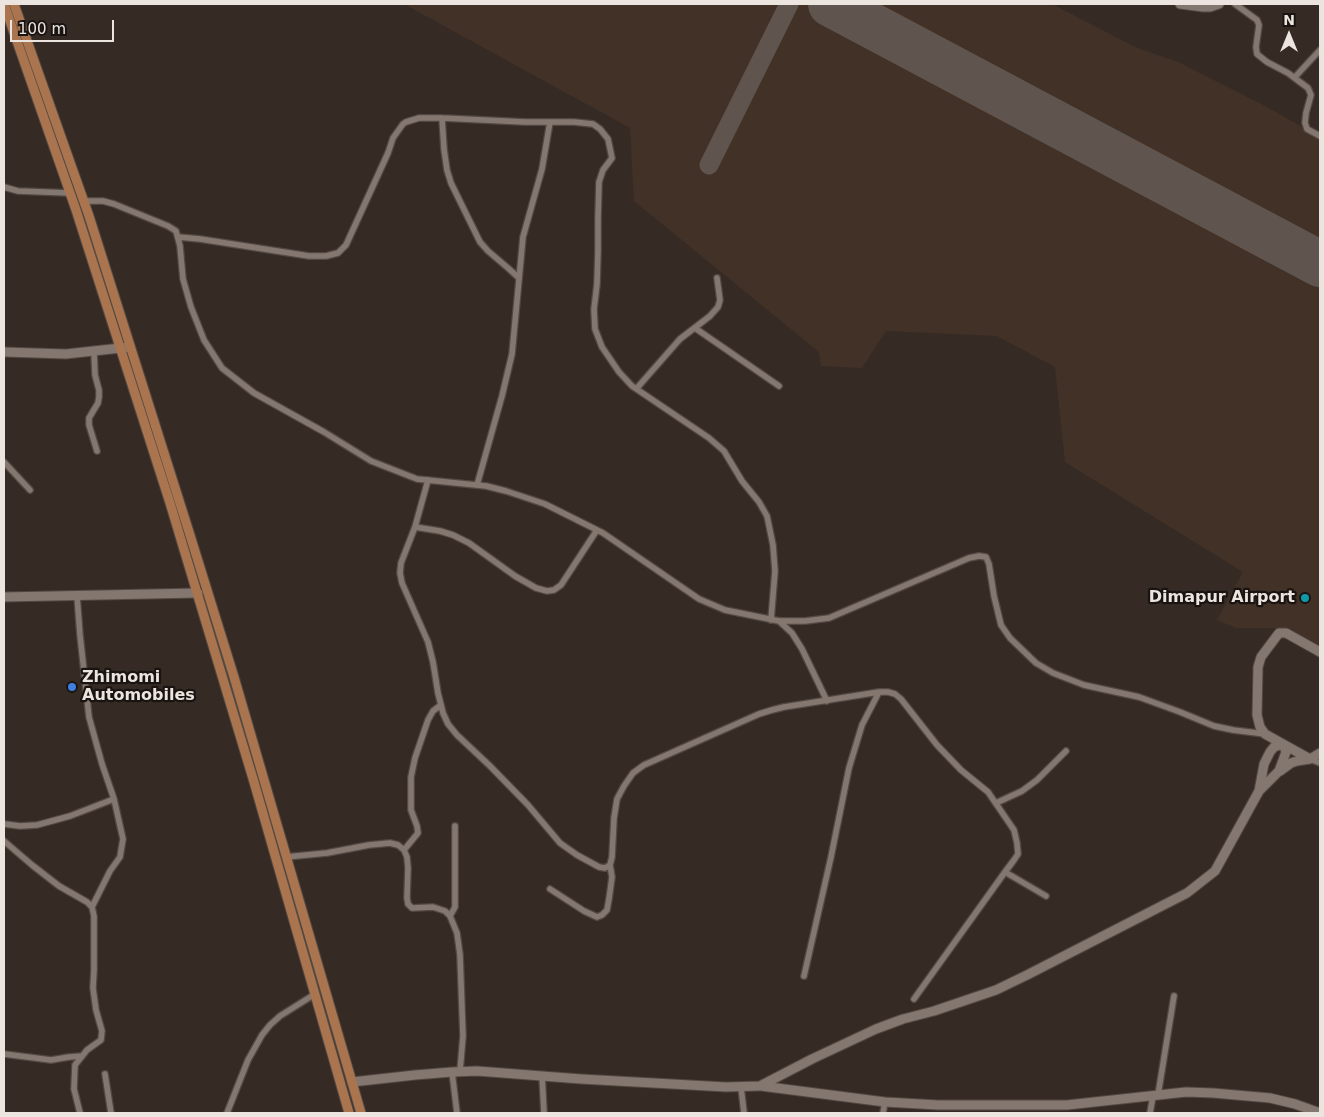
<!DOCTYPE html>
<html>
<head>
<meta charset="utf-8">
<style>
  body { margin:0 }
  #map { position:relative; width:1324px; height:1117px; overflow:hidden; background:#362b24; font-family:"DejaVu Sans",sans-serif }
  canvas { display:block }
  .frame { position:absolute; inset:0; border:5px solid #ebe4df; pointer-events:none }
  .north { position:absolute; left:1264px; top:10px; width:50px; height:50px; -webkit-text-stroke:4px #191411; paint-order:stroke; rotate:0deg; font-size:14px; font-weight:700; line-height:20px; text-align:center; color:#ebe4df }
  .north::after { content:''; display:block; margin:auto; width:18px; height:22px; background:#ebe4df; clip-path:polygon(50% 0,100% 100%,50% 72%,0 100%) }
  .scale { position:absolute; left:10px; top:20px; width:104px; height:22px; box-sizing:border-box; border:2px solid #ebe4df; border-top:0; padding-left:6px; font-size:15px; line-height:18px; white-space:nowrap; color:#ebe4df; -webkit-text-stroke:4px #191411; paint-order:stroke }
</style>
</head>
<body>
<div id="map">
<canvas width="1324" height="1117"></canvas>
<div class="frame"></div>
<div class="north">N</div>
<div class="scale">100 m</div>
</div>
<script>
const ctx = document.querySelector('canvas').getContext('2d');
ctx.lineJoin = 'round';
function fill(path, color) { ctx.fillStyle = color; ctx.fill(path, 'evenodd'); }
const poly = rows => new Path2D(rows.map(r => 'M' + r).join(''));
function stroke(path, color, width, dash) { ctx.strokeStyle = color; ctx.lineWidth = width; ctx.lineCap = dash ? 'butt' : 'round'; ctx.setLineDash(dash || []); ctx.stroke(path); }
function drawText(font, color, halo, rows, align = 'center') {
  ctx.font = font + ' "DejaVu Sans",sans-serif'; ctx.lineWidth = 4.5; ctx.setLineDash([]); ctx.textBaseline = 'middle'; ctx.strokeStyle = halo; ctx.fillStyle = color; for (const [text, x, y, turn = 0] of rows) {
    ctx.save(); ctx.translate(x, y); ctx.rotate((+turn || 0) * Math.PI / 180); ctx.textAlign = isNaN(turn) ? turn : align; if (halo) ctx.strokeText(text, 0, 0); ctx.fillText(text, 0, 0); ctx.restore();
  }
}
const built = poly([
  [404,4,1052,4,1135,47,1178,62,1265,106,1320,137,1320,648,1281,628,1236,628,1217,620,1243,572,1065,462,1055,367,997,336,886,331,862,368,821,366,819,352,634,201,630,128]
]);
const taxiway = poly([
  [709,165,789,4]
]);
const runway = poly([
  [831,4,1320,264]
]);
const street = poly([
  [1235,4,1257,20,1259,25,1256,47,1257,54,1267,62,1288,73,1308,88,1311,95,1306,113,1305,123,1307,129,1320,136],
  [1295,77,1320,50],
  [442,118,444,149,447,170,451,183,480,242,488,251,508,268,519,278],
  [4,187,18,191,70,193],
  [83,201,103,201,114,204,168,226,176,231,180,246,183,279,191,307,204,340,222,368,254,393,324,432,371,461,417,479,486,486,506,491,545,504,603,533,699,599,725,610,779,621,805,621,829,618,969,558,979,556,986,557,989,564,994,596,1001,625,1010,638,1036,663,1053,673,1084,685,1139,697,1180,712,1214,726,1233,730,1265,734],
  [178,237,200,239,309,256,326,256,338,253,346,245,388,153,393,138,403,124,406,122,419,118,442,118,525,122,574,122,593,124,600,129,608,139,612,158,603,170,599,182,598,219,598,251,597,284,594,309,595,329,602,347,619,372,632,386,709,438,724,451,742,481,759,502,767,516,773,545,775,571,771,620],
  [695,328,779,386],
  [94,351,95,375,99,390,99,397,98,403,89,418,89,425,97,451],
  [637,388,680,339,710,316,718,307,720,300,717,278],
  [4,462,30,490],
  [428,480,415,527,401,563,400,573,402,583,428,642,433,662,438,693,443,713,448,724,457,735,490,766,528,805,560,843,577,855,599,867,605,868,610,865,612,857,614,818,617,799,624,786,633,773,644,765,759,714,772,710,784,707,879,692,888,692,895,694,901,699,937,745,961,770,988,792,1014,830,1017,843,1018,854,1014,860,1005,872,914,999],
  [477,485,502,396,512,354,523,237,542,169,550,122],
  [415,527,440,531,453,535,469,543,515,576,536,588,547,591,554,590,561,585,597,530],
  [77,596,80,635,89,717,102,764,114,799,123,839,120,857,110,871,92,907],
  [779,621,792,633,802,649,827,701],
  [1310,759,1320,763],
  [996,803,1022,791,1037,780,1066,751],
  [4,824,20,826,37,825,70,816,114,799],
  [4,841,32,865,59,886,87,902,92,907,94,916,94,970,93,988,96,1010,102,1031,101,1040,87,1050,75,1065,74,1089,80,1113],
  [404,850,418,833,417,826,411,810,411,777,415,758,428,720,433,711,441,705],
  [286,857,327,853,369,845,390,843,398,845,404,850,407,857,408,868,407,898,408,904,412,908,433,907,445,911,450,916,457,933,460,955,463,1036,460,1071],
  [1005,872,1046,896],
  [550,889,584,911,597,917,602,915,607,910,609,899,612,877,610,865],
  [450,916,455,907,455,826],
  [804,976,831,857,849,768,862,725,879,692],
  [4,1054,51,1060,69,1057,82,1056],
  [452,1072,457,1113],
  [105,1074,111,1113],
  [542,1075,544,1113],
  [741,1087,744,1113],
  [1158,1095,1174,996],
  [227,1113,248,1060,262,1035,270,1025,280,1016,315,994],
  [883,1113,885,1102],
  [1150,1113,1153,1096]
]);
const secondary = poly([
  [1180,4,1203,7,1210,7,1219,4],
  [4,352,66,354,130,347],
  [4,597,198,593],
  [1310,759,1265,734,1260,727,1257,715,1258,667,1261,657,1279,633,1286,633,1320,652],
  [1280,771,1291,763,1297,761,1310,759,1320,753],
  [352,1082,415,1075,452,1072,477,1071,581,1079,726,1087,760,1086,812,1059,876,1029,903,1019,934,1011,996,990,1027,975,1187,893,1215,871,1259,791,1279,771,1286,752,1283,744,1274,747,1270,752,1264,764,1259,791],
  [761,1086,885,1102,938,1105,1067,1105,1186,1092,1213,1093,1270,1098,1295,1104,1320,1113]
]);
const primary = poly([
  [4,4,76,210,170,503,254,782,349,1113],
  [14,4,89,216,189,532,234,677,361,1113]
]);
const markers = [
  [1305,598,5,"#0f9aa8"],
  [72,687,5,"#3f7fe0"]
];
const poiNames = [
  ["Dimapur Airport",1295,598],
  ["Zhimomi",82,678,"left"],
  ["Automobiles",82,696,"left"]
];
fill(built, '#423127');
stroke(taxiway, '#5f554e', 19);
stroke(runway, '#5f554e', 46);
stroke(street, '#534944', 8);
stroke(secondary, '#534944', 11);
stroke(primary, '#534944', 11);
stroke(street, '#84776f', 5.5);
stroke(secondary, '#84776f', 9);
stroke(primary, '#aa754e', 9);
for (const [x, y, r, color] of markers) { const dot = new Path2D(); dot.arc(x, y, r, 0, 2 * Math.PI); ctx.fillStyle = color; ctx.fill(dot); stroke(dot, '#191411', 2); }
drawText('bold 16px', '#ebe4df', '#191411', poiNames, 'right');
</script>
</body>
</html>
